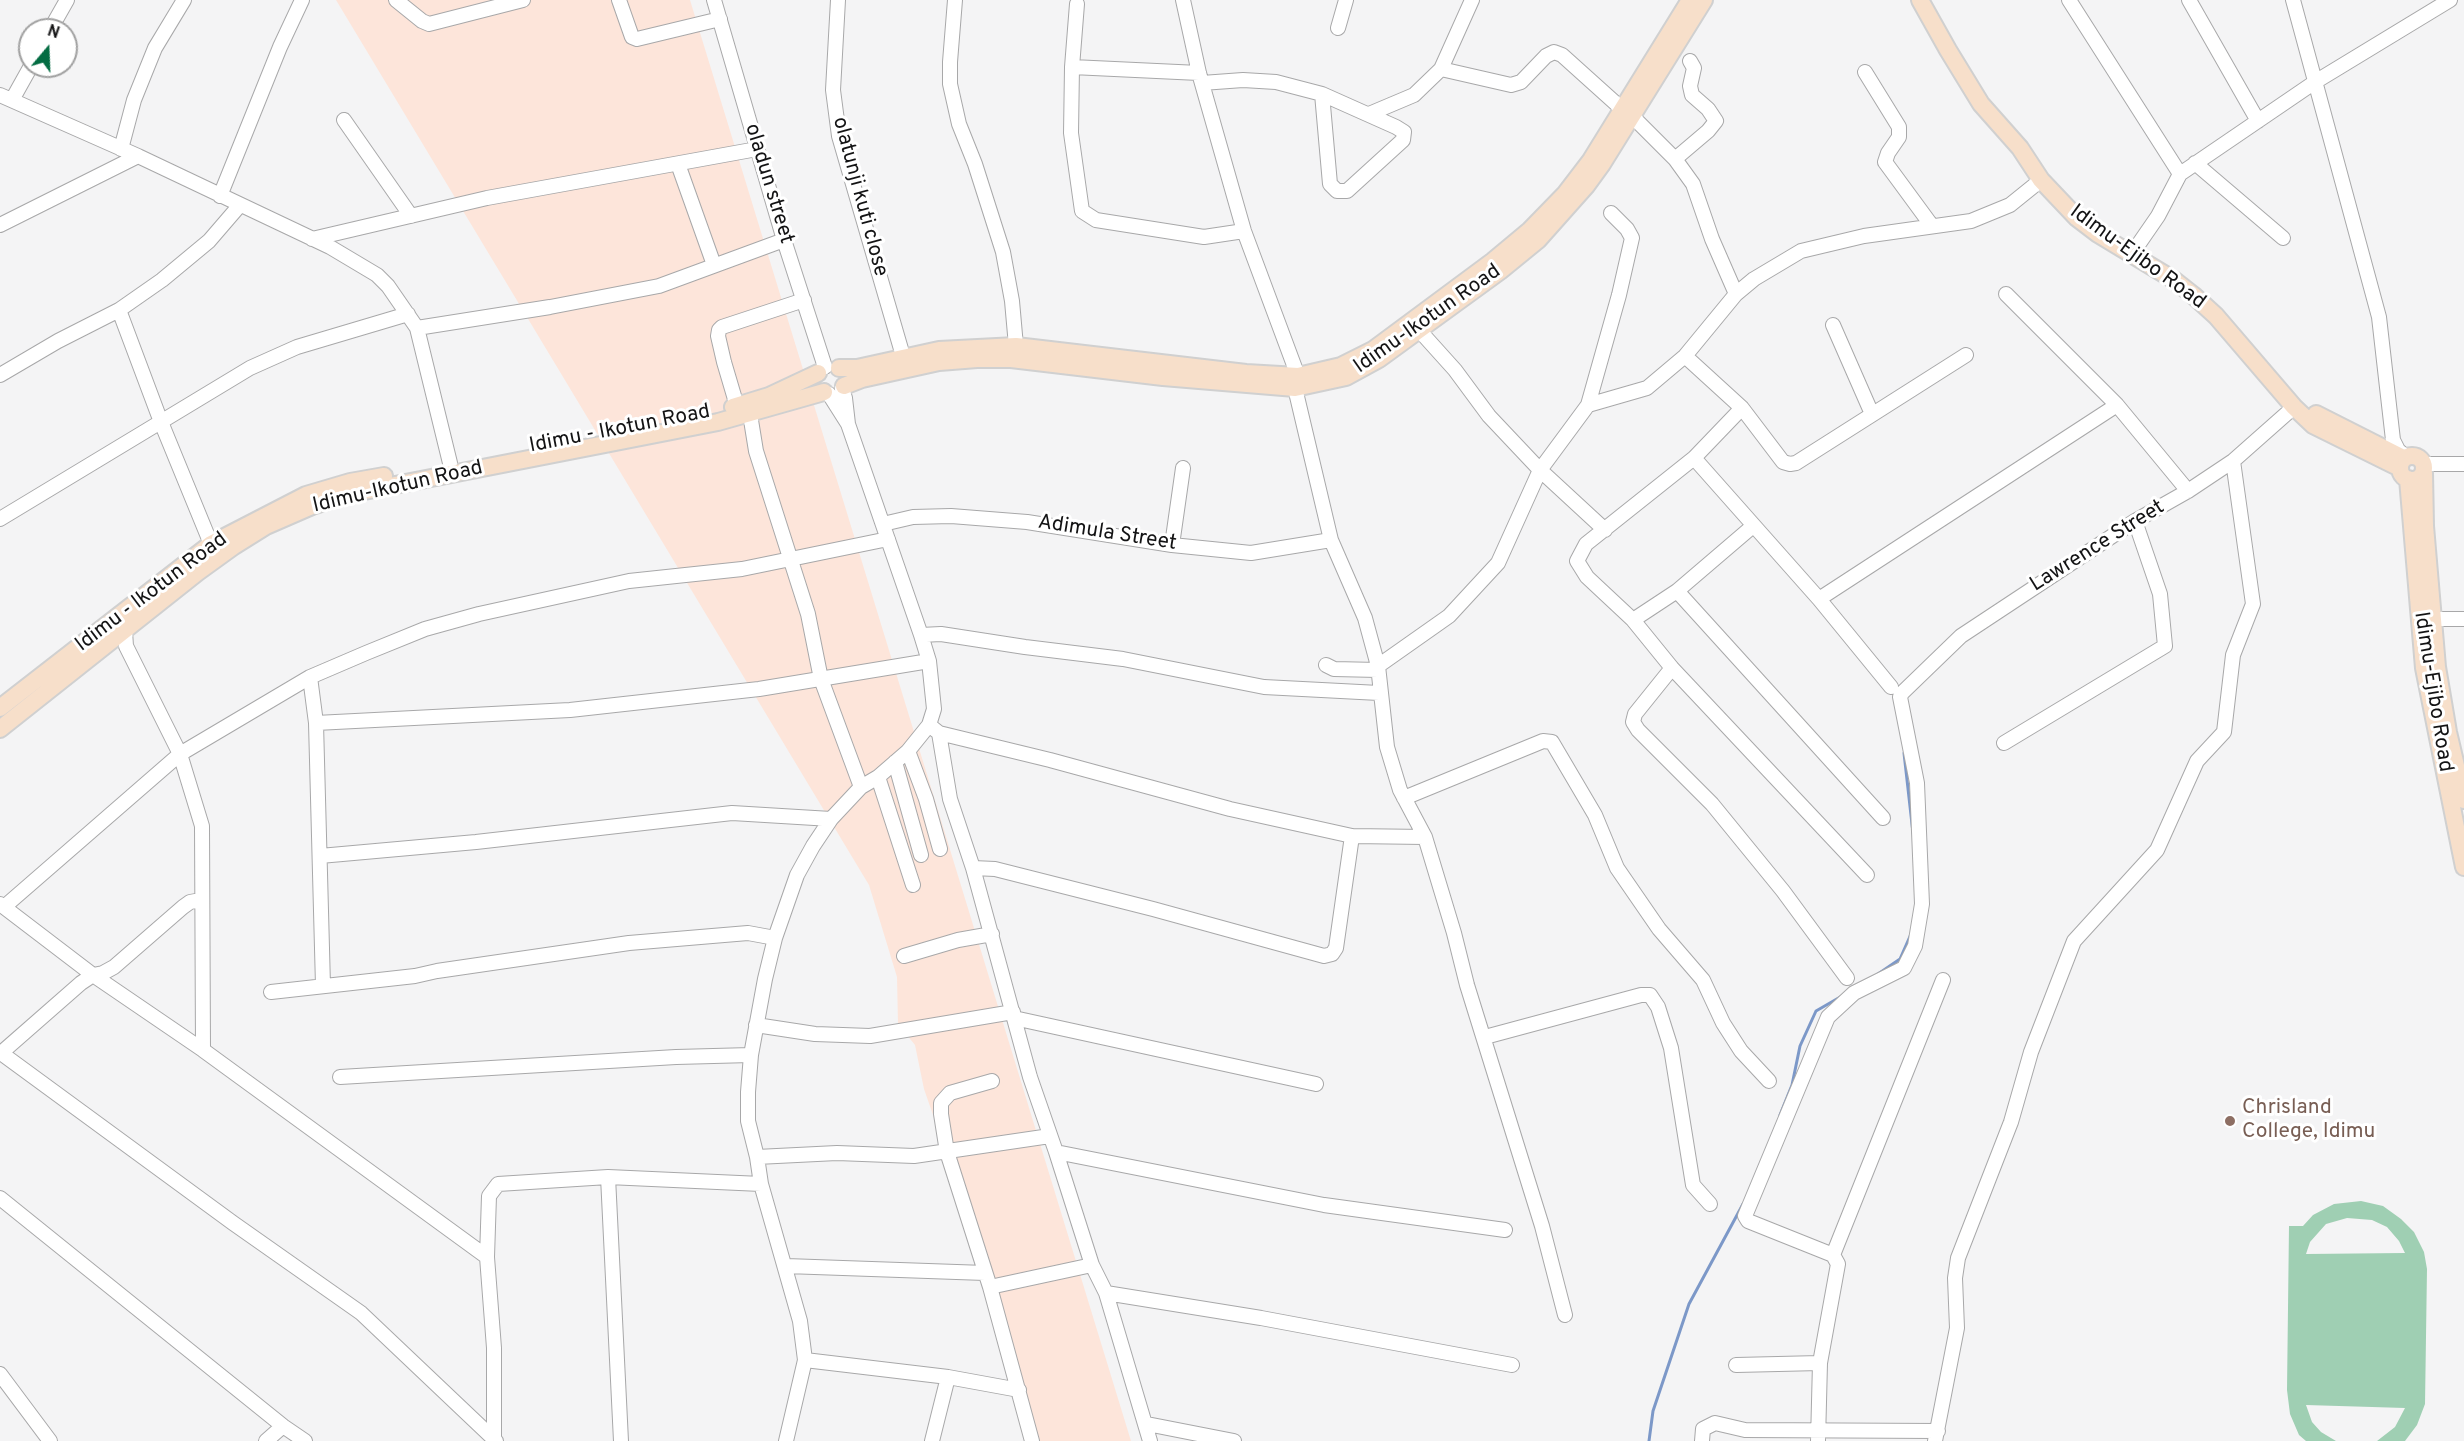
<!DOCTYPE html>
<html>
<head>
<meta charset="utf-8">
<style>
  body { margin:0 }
  #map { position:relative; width:2464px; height:1441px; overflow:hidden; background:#f4f4f5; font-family:Overpass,sans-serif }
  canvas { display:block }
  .north { position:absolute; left:18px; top:18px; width:60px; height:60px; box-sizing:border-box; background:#fff; border:2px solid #a1a1a1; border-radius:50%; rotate:19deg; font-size:16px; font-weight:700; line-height:24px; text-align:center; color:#131314 }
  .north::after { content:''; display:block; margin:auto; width:21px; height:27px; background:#036c42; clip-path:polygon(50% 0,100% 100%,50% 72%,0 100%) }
</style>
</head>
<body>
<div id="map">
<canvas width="2464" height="1441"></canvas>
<div class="north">N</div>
</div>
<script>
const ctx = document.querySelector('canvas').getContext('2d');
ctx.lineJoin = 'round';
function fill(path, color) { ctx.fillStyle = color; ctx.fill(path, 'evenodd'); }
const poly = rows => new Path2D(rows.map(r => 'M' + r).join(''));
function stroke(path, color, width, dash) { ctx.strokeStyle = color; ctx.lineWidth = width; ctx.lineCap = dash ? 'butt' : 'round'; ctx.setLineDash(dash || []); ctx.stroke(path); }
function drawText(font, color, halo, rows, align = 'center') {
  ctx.font = font + ' Overpass,sans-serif'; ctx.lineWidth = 6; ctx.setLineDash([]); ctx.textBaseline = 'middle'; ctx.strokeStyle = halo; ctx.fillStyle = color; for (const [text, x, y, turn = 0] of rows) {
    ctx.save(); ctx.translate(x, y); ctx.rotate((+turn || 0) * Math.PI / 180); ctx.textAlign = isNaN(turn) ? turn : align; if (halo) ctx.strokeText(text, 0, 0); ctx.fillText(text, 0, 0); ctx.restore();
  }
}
const commercial = poly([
  [336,0,690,0,1131,1441,1036,1441,956,1181,924,1089,915,1045,898,1024,897,977,869,885]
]);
const green = poly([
  [2361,1201,2383,1206,2401,1219,2414,1232,2424,1252,2427,1269,2425,1404,2417,1425,2405,1441,2377,1441,2395,1427,2405,1408,2306,1405,2312,1422,2321,1432,2336,1441,2306,1441,2299,1435,2290,1414,2287,1390,2289,1226,2303,1226,2313,1215,2334,1204],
  [2347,1218,2372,1220,2387,1227,2399,1241,2405,1253,2306,1254,2310,1242,2326,1224]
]);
const stream = poly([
  [1904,753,1913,833],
  [1878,974,1900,959,1911,934],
  [1780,1115,1792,1085,1800,1046,1816,1011,1842,996],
  [1649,1441,1653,1411,1689,1304,1743,1204]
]);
const minor = poly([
  [396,0,422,21,429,24,523,0],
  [619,0,632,37,637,39,720,19],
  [714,0,784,240,825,367],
  [838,0,833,90,839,136,903,356],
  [955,0,950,62,950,84,959,124,975,164,1003,252,1012,301,1016,346],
  [1183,0,1199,73,1244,231,1298,376],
  [2069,0,2180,174],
  [2189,0,2258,121],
  [2293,0,2379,317,2393,440,2398,450,2406,457],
  [1077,4,1072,67,1071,133,1082,211,1096,220,1204,237,1244,231],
  [1338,28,1346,0],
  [50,30,67,0],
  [1072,67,1199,73],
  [1441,69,1511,85,1521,82,1546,56,1554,52,1562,55,1622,109],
  [1865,72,1899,127,1899,137,1888,153,1885,162,1932,226],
  [1202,83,1243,80,1276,82,1322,94,1396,127,1404,132,1403,140,1347,191,1337,191,1330,184,1322,94],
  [0,95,138,156,330,247,377,275,388,286,417,328,450,463],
  [12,100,31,66],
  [1369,114,1414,95,1441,69,1472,0],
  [1632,116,1675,159,1693,184,1712,239,1736,294],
  [344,120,411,216],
  [121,149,134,100,155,48,184,0],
  [1675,159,1708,131,1716,121,1708,109,1692,95,1690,86,1694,68,1690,61],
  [2195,163,2283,238],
  [678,164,714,265],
  [220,196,280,47,302,0],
  [0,225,138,156],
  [312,239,487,198,757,149],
  [2138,245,2158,216,2180,174,2315,82,2450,0],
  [2006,294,2117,405,2188,491],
  [119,310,161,422,211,544],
  [1833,325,1872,414],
  [417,328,550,307,659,286,784,240],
  [1419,330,1455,370,1489,416,1540,470,1605,530],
  [1685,356,1742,408,1783,462,1790,464,1796,463,1966,355],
  [0,375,58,341,119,310,162,280,209,241,240,205],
  [1295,388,1331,540,1365,618,1378,666,1387,747,1400,790,1425,837,1454,933,1467,985,1542,1226,1565,1315],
  [829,394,848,424],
  [1588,405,1647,388,1685,356,1736,294,1754,279,1801,251,1864,236,1971,221,2010,205,2041,180],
  [737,406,724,362,718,336,719,330,722,327,804,300],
  [1742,408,1694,458,1586,544,1577,561,1587,577,1633,620,1672,668,1867,875],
  [750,414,756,451,808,614,821,679,861,787],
  [1694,458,1819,599,1891,687],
  [2424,464,2464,464],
  [0,519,250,368,297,347,408,314],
  [883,524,913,517,951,516,1027,522,1172,545,1251,553,1331,540],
  [1172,545,1183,468],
  [1677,591,1883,818],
  [1819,599,2117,405],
  [2432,619,2464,619],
  [1633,620,1677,591,1753,526],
  [120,623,125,631,126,646,180,754,202,826,203,1050],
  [921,635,941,634,1025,647,1123,659,1264,687,1379,693],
  [1326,665,1334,669,1378,670],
  [1378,666,1449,616,1498,563,1540,470,1588,405,1619,295,1632,238,1627,229,1611,213],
  [1672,668,1635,714,1633,722,1638,730,1712,804,1783,891,1847,978],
  [310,677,316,723,323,986],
  [316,723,570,710,759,689,929,661],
  [929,725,939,733,950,799,973,868,1030,1077,1056,1152,1092,1265,1106,1293,1150,1441],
  [939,733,1050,760,1230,809,1352,836,1425,837],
  [2004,743,2165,646,2160,594,2135,521],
  [908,751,926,799,940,849],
  [895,762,921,855],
  [878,777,913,885],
  [1404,798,1543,741,1552,742,1595,815,1617,868,1659,929,1703,980,1723,1023,1741,1051,1769,1081],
  [320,856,476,842,732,813,831,819],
  [973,868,995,869,1153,909,1324,956,1332,954,1336,948,1352,836],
  [0,904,93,975,203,1050,487,1257,494,1348,494,1439],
  [4,907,180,754,310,677,366,653,425,629,479,614,629,581,742,569,888,539],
  [904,956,958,940,992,934],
  [271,992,415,976,437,971,629,943,748,933,775,938],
  [1014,1018,1316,1084],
  [756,1025,815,1034,870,1036,1013,1012],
  [1485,1037,1641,995,1650,995,1658,1007,1671,1048,1693,1185,1710,1204],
  [1,1053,233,1223,361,1313,496,1441],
  [0,1054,81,983,93,975,103,973,114,967,183,907,190,902,201,900],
  [340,1077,676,1057,751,1055],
  [992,1081,950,1093,941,1103,941,1114,947,1152,990,1287,1032,1441],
  [1056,1152,1324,1205,1505,1230],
  [757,1157,837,1153,914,1156,1050,1136],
  [608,1177,621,1441],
  [0,1198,283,1426,305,1441],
  [1833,1255,1748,1221,1745,1216,1828,1017,1854,993,1904,968,1915,946,1922,904,1917,783,1900,697,1902,693,1961,636,2135,521,2188,491,2233,461,2294,407],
  [487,1257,489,1196,498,1184,608,1177,761,1184],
  [786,1266,985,1273],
  [990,1287,1092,1265],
  [1106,1293,1261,1318,1512,1365],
  [805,1360,948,1377,1019,1390],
  [1736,1365,1820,1363],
  [0,1374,50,1441],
  [1147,1424,1234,1441],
  [266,1441,283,1426],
  [786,1441,805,1360,800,1321,761,1184,757,1157,748,1121,748,1092,751,1055,765,979,775,938,797,875,813,846,831,819,861,787,878,777,908,751,929,725,934,709,929,661,921,635,848,424,845,398,842,389],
  [932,1441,948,1377],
  [1702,1441,1703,1429,1715,1423,1745,1430,1938,1431],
  [1818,1441,1820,1363,1838,1264,1833,1255,1943,980],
  [1935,1441,1957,1328,1955,1278,1958,1258,2011,1122,2031,1052,2074,941,2157,850,2197,761,2224,732,2233,655,2253,604,2233,461]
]);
const major = poly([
  [1920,0,1948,50,1981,104,2020,148,2041,180,2077,218,2098,234,2174,280,2193,295,2216,316,2294,407,2313,425,2400,468],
  [839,368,857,368,939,350,1016,346,1246,373,1298,376,1341,366,1373,350,1493,261,1529,231,1565,194,1591,160,1690,0],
  [844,386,862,379,939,362,977,359,1011,359,1163,377,1295,388,1346,377,1379,359,1500,271,1538,240,1586,186,1602,164,1704,0],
  [733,407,769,396,818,373],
  [2316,414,2403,458],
  '2400 468a12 12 0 1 1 24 0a12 12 0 1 1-24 0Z',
  [2424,473,2425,526,2437,667,2448,732,2464,800],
  [2408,479,2424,668,2464,867],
  [0,708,211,544,306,495,350,482,384,476],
  [0,729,198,572,234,546,266,526,312,506,349,494,718,422,824,392]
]);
const markers = [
  [2230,1121,6,"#8d6e63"]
];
const streetNames = [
  ["oladun street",768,184,73],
  ["olatunji kuti close",859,197,75],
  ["Idimu-Ejibo Road",2137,258,36],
  ["Idimu-Ikotun Road",1428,320,-35],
  ["Idimu - Ikotun Road",620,430,-11],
  ["Idimu-Ikotun Road",398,488,-13],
  ["Adimula Street",1107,534,9],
  ["Lawrence Street",2098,547,-32],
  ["Idimu - Ikotun Road",152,593,-37],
  ["Idimu-Ejibo Road",2432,692,81]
];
const educationNames = [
  ["Chrisland",2242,1109],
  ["College, Idimu",2242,1133]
];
fill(commercial, '#fde5da');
fill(green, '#9fcfb3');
stroke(stream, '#7c98c8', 3);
stroke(minor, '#a8a8a9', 16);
stroke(major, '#d0d0d0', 20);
stroke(minor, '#fff', 14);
stroke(major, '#f7dfca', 16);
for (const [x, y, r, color] of markers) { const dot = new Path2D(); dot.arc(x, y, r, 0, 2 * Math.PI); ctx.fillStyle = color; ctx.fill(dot); stroke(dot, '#fff', 2); }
drawText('21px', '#131314', '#fff', streetNames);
drawText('21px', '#785e54', '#fff', educationNames, 'left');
</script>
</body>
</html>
